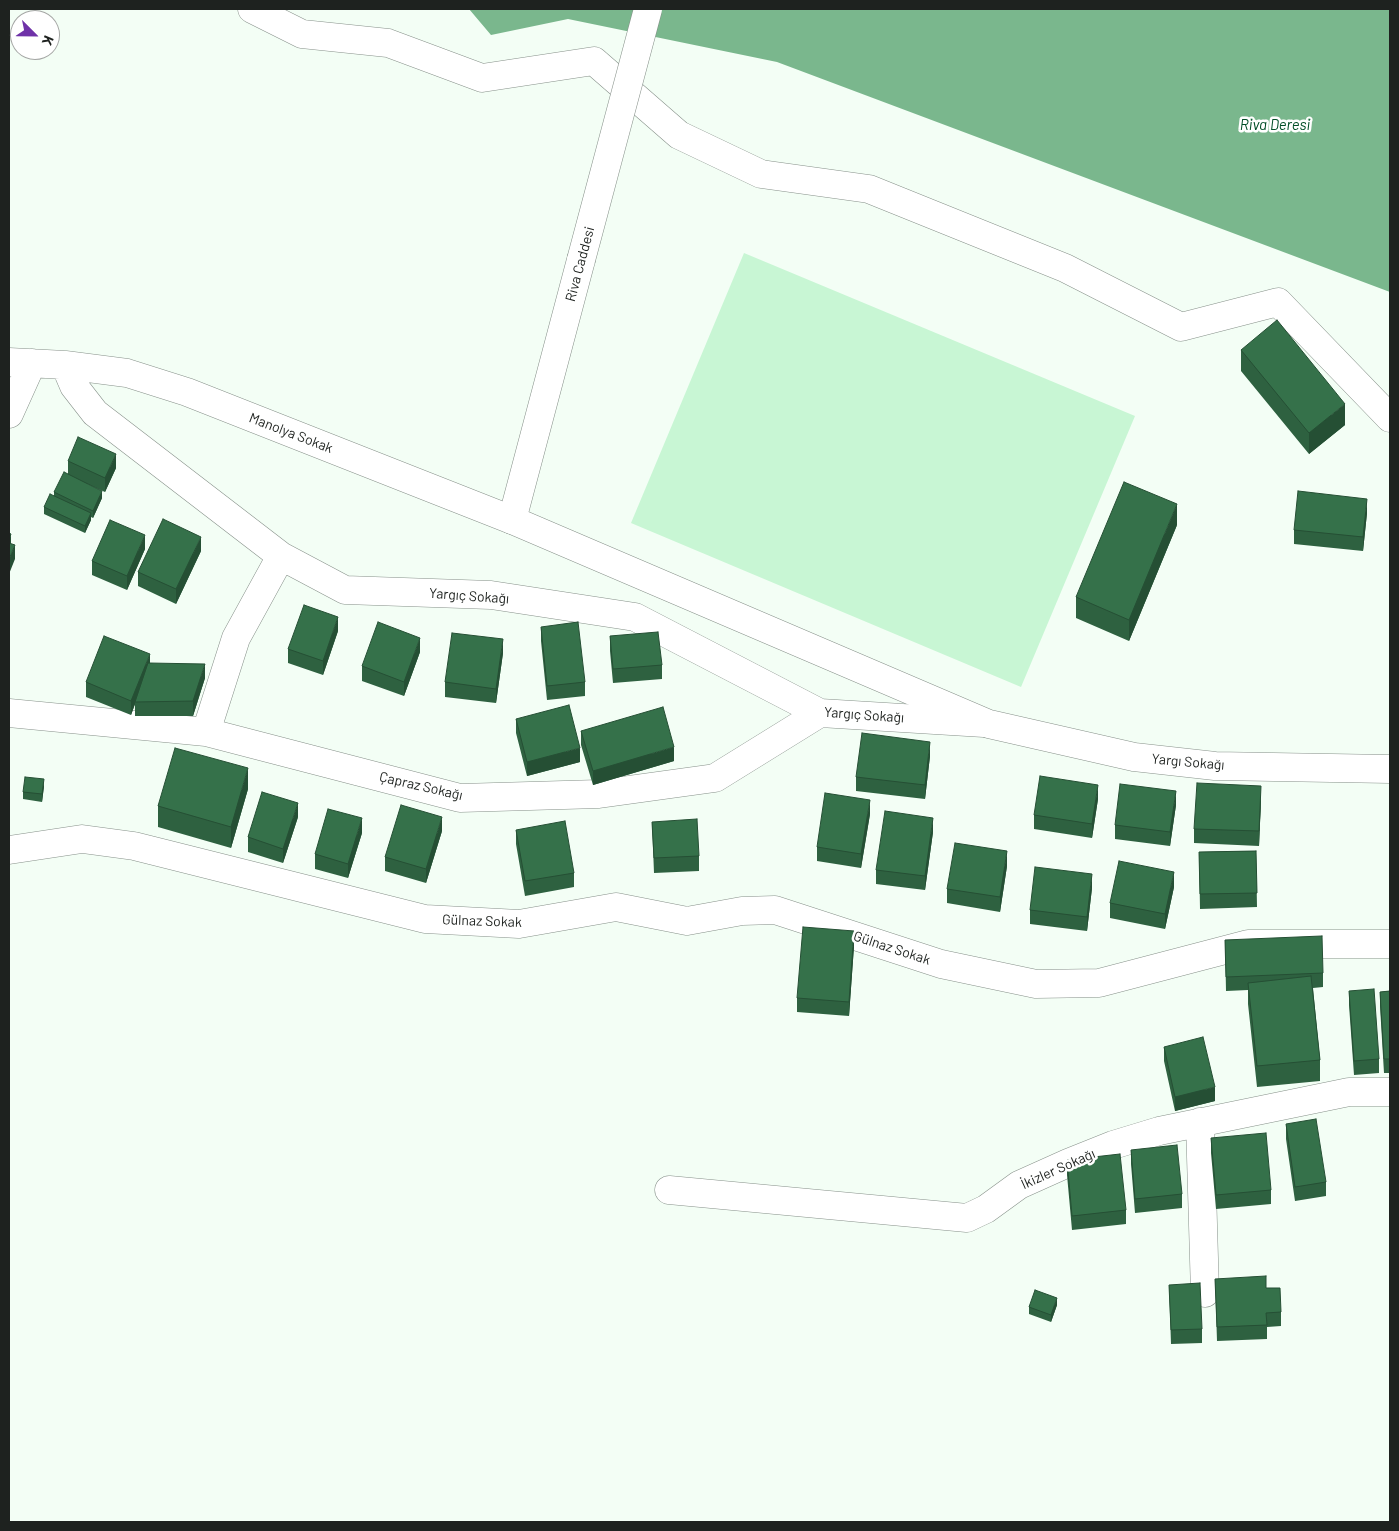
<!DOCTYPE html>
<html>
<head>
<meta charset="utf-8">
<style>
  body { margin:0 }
  #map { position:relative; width:1399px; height:1531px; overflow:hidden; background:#f3fef5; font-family:Barlow,sans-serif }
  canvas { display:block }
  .frame { position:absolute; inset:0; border:10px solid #1e221f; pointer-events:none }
  .north { position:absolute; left:10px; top:10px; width:50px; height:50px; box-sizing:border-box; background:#fff; border:1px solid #a5a7a5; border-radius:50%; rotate:113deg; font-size:14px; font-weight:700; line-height:20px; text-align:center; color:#1e221f }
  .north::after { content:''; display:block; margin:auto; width:18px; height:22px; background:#6f32a8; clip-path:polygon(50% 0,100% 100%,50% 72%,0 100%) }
</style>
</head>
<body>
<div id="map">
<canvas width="1399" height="1531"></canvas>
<div class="frame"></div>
<div class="north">K</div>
</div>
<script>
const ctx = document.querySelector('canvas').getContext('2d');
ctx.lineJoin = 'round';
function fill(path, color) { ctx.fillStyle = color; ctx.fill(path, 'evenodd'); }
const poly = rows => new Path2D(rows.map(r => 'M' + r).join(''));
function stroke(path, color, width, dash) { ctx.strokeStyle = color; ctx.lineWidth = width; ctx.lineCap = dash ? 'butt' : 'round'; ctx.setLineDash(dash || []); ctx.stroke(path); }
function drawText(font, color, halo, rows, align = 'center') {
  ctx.font = font + ' Barlow,sans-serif'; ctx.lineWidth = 5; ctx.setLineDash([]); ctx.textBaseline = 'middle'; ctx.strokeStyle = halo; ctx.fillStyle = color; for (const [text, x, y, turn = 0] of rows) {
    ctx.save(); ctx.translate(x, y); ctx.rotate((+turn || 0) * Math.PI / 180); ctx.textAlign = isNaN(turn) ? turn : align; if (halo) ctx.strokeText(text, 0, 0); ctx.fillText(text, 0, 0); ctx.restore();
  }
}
const green = poly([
  [744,253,1135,416,1021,687,631,523]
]);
const water = poly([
  [469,9,1390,9,1390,292,777,62,568,19,491,35]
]);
const minor = poly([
  [252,9,302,34,388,43,482,78,594,61,679,135,761,174,869,189,1065,268,1181,327,1278,302,1390,418],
  [9,362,65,365,127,373,187,392,512,520],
  [65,365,74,386,95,413,281,556,345,590,491,595,635,617,820,713,984,723],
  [9,414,32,363],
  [9,713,206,732,460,798,599,794,715,778,820,713],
  [206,732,236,638,281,556],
  [9,850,82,839,134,846,425,919,519,924,616,907,687,921,742,911,775,910,941,964,1036,984,1099,983,1248,944,1390,944],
  [1200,1122,1205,1293],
  [669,1190,967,1218,986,1209,1019,1185,1068,1163,1113,1145,1159,1131,1349,1092,1390,1092]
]);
const major = poly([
  [581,260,512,520,989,724,1134,757,1215,766,1390,769]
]);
const majorBridge = poly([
  [581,260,648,9]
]);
const wall = poly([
  [1241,350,1345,425,1309,454,1241,371],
  [68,461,116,468,105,492,87,484,102,498,93,518,91,517,91,520,85,533,44,514,44,507,54,496,54,492,68,474],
  [1367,513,1363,551,1294,544,1294,530],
  [1177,525,1129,641,1076,618,1076,597],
  [145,549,127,590,92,575,92,561],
  [201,551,176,604,138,586,138,572],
  [541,627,585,682,585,696,547,700,541,641],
  [338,631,323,675,288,663,288,649],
  [610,636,662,665,662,679,613,683,610,651],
  [420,652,404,696,362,681,362,666],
  [503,653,496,703,445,697,445,682],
  [150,663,205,678,193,716,135,716,135,704,131,715,86,697,86,682],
  [516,719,580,762,527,776,516,733],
  [581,731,674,761,593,785,581,745],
  [930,756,925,799,856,791,856,777],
  [44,786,42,802,23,799,23,792],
  [248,789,231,848,158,827,158,806],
  [1098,799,1092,838,1034,829,1034,815],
  [1261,800,1259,846,1194,843,1194,829],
  [1176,805,1170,846,1115,839,1115,825],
  [870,814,861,868,817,861,817,847],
  [298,817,283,863,248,852,248,837],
  [652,822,699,856,699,871,654,873],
  [516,830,574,873,574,887,525,896,516,844],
  [442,831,426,883,385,871,385,857],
  [933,832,925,890,876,884,876,870],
  [362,833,348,878,315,869,315,854],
  [1256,851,1257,907,1200,909,1199,852],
  [1007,866,1000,912,947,903,947,889],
  [1174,887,1165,929,1110,918,1110,903],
  [1092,888,1087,931,1030,924,1030,910],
  [1225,940,1323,973,1323,987,1313,988,1320,1060,1320,1081,1257,1087,1248,1004,1248,990,1226,991],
  [854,946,849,1016,797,1012,797,998],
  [1349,991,1379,1059,1379,1073,1354,1075,1349,1005],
  [1390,991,1390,1073,1384,1073,1380,1006,1380,992],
  [1164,1047,1215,1101,1175,1111,1164,1061],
  [1286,1124,1326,1182,1326,1196,1295,1201,1286,1139],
  [1211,1138,1271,1190,1271,1204,1216,1209,1211,1153],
  [1131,1150,1182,1194,1182,1208,1135,1213,1131,1164],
  [1067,1160,1126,1210,1126,1224,1072,1230,1067,1175],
  [1215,1279,1266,1288,1281,1312,1281,1326,1267,1327,1267,1339,1217,1341],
  [1169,1285,1202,1329,1202,1343,1171,1344],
  [1057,1305,1051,1322,1029,1314,1029,1307]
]);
const shadedWall = poly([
  [1345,404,1345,425,1309,454,1309,433],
  [116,454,116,468,105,492,105,478],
  [102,491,102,498,93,518,93,511],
  [1367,499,1367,513,1363,551,1363,537],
  [1177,504,1177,525,1129,641,1129,620],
  [91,513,91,520,85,533,85,526],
  [11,534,11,548,9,554,9,540],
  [145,535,145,549,127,590,127,576],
  [201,537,201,551,176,604,176,589],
  [15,545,15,559,9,574,9,559],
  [338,617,338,631,323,675,323,661],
  [420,638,420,652,404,696,404,682],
  [503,639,503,653,496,703,496,689],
  [150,654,150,668,135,702,135,704,131,715,131,701],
  [205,664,205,678,193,716,193,701],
  [930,742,930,756,925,799,925,785],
  [674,747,674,761,593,785,593,771],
  [580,748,580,762,527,776,527,762],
  [248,768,248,789,231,848,231,827],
  [44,779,44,786,42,802,42,794],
  [1098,785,1098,799,1092,838,1092,824],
  [1261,786,1261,800,1259,846,1259,831],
  [1176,791,1176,805,1170,846,1170,832],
  [870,800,870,814,861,868,861,854],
  [298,803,298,817,283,863,283,849],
  [442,817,442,831,426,883,426,869],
  [362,818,362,833,348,878,348,864],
  [933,818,933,832,925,890,925,876],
  [1007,851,1007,866,1000,912,1000,897],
  [1174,872,1174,887,1165,929,1165,914],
  [1092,874,1092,888,1087,931,1087,917],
  [854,931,854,946,849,1016,849,1002],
  [1215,1087,1215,1101,1175,1111,1175,1097],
  [1057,1298,1057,1305,1051,1322,1051,1315]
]);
const building = poly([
  [1277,320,1345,404,1309,433,1241,350,1277,320],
  [78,437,116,454,105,478,68,461,78,437],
  [64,472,102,491,93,511,54,492,64,472],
  [1124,482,1177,504,1129,620,1076,597,1124,482],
  [1298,491,1367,499,1363,537,1294,530,1298,491],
  [50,494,91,513,85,526,44,507,50,494],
  [163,519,201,537,176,589,138,572,163,519],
  [110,520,145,535,127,576,92,561,110,520],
  [9,533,11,534,9,540,9,533],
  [9,543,15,545,9,559,9,543],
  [304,605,338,617,323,661,288,649,304,605],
  [378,622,420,638,404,682,362,666,378,622],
  [578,622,585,682,547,686,541,627,578,622],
  [658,632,662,665,613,669,610,636,658,632],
  [452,633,503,639,496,689,445,682,452,633],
  [104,636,150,654,131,701,86,682,104,636],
  [148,663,205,664,193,701,135,702,148,663],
  [569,705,580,748,527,762,516,719,569,705],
  [663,707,674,747,593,771,581,731,663,707],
  [862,733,930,742,925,785,856,777,862,733],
  [175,748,248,768,231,827,158,806,175,748],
  [1040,776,1098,785,1092,824,1034,815,1040,776],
  [25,777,44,779,42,794,23,792,25,777],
  [1197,783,1261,786,1259,831,1194,829,1197,783],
  [1120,784,1176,791,1170,832,1115,825,1120,784],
  [262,792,298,803,283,849,248,837,262,792],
  [825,793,870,800,861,854,817,847,825,793],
  [401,805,442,817,426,869,385,857,401,805],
  [328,809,362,818,348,864,315,854,328,809],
  [885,811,933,818,925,876,876,870,885,811],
  [697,819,699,856,654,858,652,822,697,819],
  [565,821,574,873,525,881,516,830,565,821],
  [955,843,1007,851,1000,897,947,889,955,843],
  [1256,851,1257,893,1200,894,1199,852,1256,851],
  [1119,861,1174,872,1165,914,1110,903,1119,861],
  [1035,867,1092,874,1087,917,1030,910,1035,867],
  [803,927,854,931,849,1002,797,998,803,927],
  [1322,936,1323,973,1226,977,1225,940,1322,936],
  [1311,976,1320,1060,1257,1066,1248,983,1311,976],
  [1374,989,1379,1059,1354,1061,1349,991,1374,989],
  [1390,991,1390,1059,1384,1059,1380,992,1390,991],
  [1203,1037,1215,1087,1175,1097,1164,1047,1203,1037],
  [1316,1119,1326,1182,1295,1187,1286,1124,1316,1119],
  [1266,1133,1271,1190,1216,1195,1211,1138,1266,1133],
  [1177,1145,1182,1194,1135,1199,1131,1150,1177,1145],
  [1120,1154,1126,1210,1072,1216,1067,1160,1120,1154],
  [1266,1276,1266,1288,1280,1288,1281,1312,1266,1313,1267,1325,1217,1327,1215,1279,1266,1276],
  [1200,1283,1202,1329,1171,1330,1169,1285,1200,1283],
  [1035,1290,1057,1298,1051,1315,1029,1307,1035,1290]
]);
const streetNames = [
  ["Riva Caddesi",580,264,-75],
  ["Manolya Sokak",291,433,21],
  ["Yargıç Sokağı",469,596,4],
  ["Yargıç Sokağı",864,715,4],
  ["Yargı Sokağı",1188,762,5],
  ["Çapraz Sokağı",421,786,13],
  ["Gülnaz Sokak",482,921,2],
  ["Gülnaz Sokak",892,948,18],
  ["İkizler Sokağı",1058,1169,-24]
];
const waterNames = [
  ["Riva Deresi",1275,125]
];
fill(green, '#c8f6d4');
fill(water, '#7ab78d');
stroke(minor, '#87918a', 29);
stroke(major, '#87918a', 29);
stroke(minor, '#fff', 28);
stroke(major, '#fff', 28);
stroke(majorBridge, '#87918a', 29, []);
stroke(majorBridge, '#fff', 28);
fill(wall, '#2e6140');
fill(shadedWall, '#254f34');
fill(building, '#35714a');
stroke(building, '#254f34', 1);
drawText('14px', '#1e221f', '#fff', streetNames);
drawText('italic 15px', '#014e27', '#fff', waterNames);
</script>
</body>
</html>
